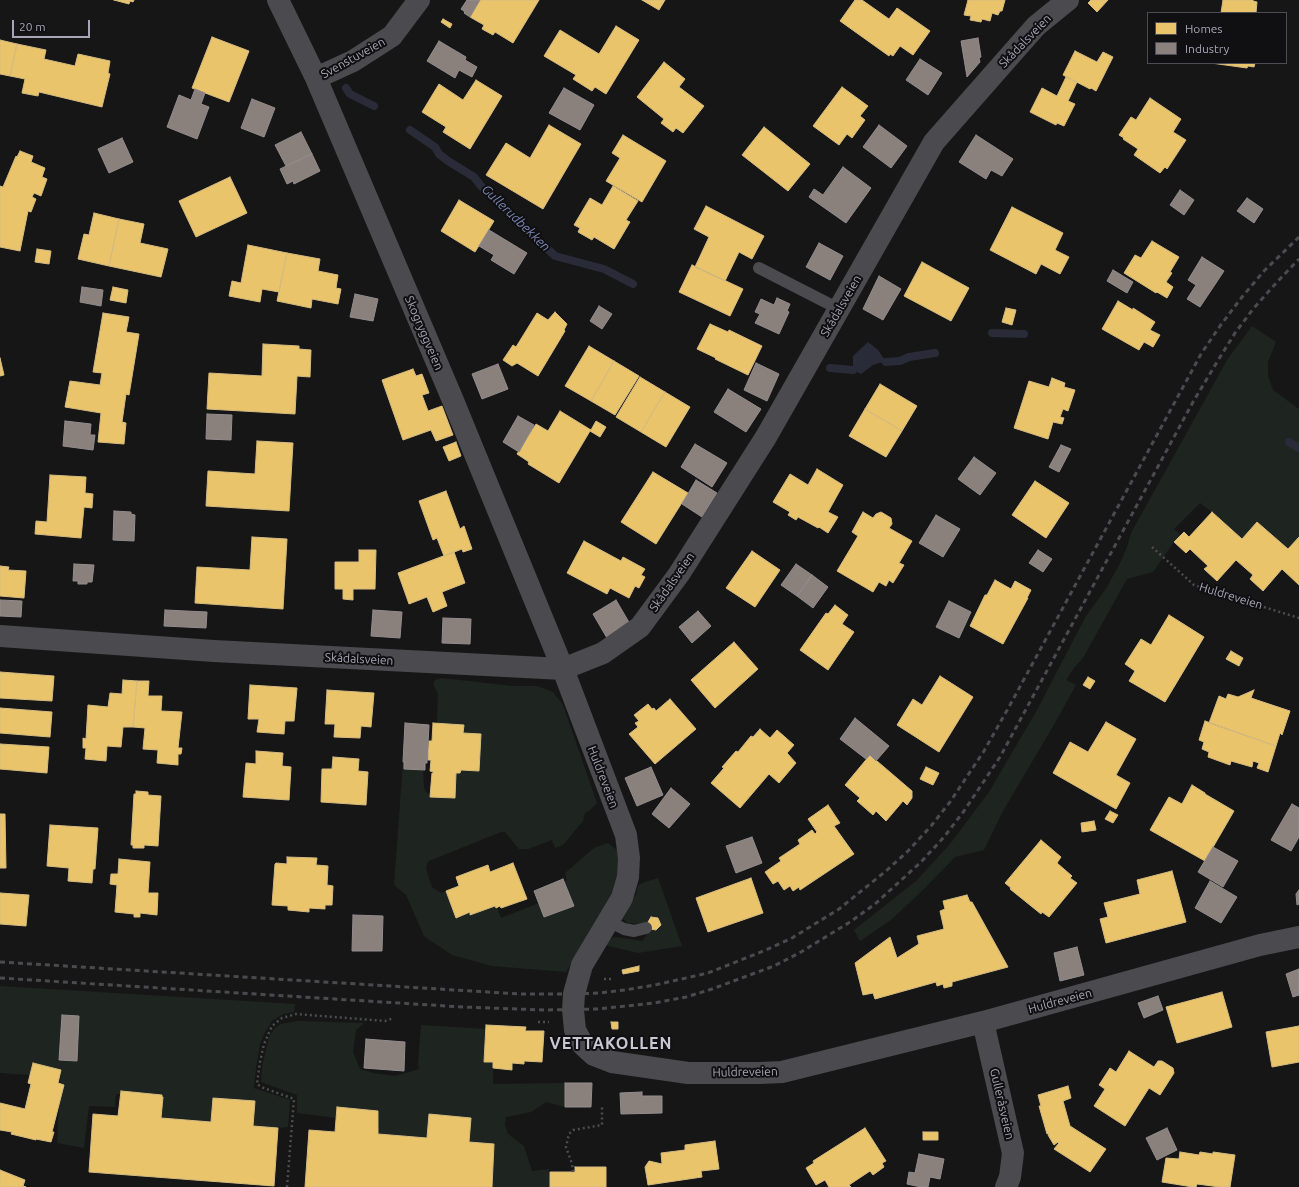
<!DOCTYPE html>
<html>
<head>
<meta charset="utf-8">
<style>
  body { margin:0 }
  #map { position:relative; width:1299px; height:1187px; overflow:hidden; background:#161616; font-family:Ubuntu,sans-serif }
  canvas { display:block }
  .legend { position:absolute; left:1147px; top:12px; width:140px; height:52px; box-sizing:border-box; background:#101012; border:1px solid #4c4c54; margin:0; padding:5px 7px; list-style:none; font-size:12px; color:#a7a6b7 }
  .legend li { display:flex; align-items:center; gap:8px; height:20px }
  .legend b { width:20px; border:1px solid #4c4c54 }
  .scale { position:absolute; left:12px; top:20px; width:78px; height:18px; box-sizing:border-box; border:2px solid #a7a6b7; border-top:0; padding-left:5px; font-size:12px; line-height:14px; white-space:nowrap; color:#a7a6b7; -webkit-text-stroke:3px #101012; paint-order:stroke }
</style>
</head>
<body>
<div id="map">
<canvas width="1299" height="1187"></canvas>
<ul class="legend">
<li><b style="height:11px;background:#e9c46a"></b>Homes</li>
<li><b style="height:11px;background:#8a817c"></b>Industry</li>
</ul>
<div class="scale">20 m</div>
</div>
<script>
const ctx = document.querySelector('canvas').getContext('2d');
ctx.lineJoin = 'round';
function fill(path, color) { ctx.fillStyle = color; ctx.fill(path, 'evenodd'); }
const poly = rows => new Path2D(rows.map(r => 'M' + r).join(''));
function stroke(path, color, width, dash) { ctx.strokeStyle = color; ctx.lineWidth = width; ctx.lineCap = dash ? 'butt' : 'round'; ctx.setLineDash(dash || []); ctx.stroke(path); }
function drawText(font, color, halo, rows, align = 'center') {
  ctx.font = font + ' Ubuntu,sans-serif'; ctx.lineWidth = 4; ctx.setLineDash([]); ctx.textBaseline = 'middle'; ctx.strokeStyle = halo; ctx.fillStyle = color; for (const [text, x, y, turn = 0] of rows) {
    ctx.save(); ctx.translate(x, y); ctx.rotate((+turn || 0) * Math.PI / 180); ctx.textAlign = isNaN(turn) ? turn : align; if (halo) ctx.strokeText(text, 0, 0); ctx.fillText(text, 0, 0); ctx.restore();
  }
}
const green = poly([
  [1252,326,1276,342,1268,362,1268,376,1273,390,1299,409,1299,537,1288,549,1257,522,1242,539,1212,512,1200,503,1174,529,1181,535,1174,542,1153,572,1127,579,1083,658,1073,669,1066,680,1076,685,1055,723,1003,811,984,850,955,857,925,888,891,920,860,941,854,930,916,881,950,844,989,792,1037,710,1086,616,1107,587,1120,563,1127,547,1131,533,1206,398,1227,360],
  [442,678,513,686,537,686,553,692,563,705,597,803,589,811,585,813,583,821,563,845,555,848,552,840,528,849,519,849,505,832,501,832,429,861,427,864,426,869,432,887,441,893,446,891,456,917,470,912,471,915,495,906,497,907,501,918,539,903,544,917,573,906,564,881,567,880,565,873,594,848,608,843,617,850,620,868,615,886,610,899,566,972,492,966,452,955,424,936,406,895,394,885,403,762,404,762,404,768,423,770,424,787,425,791,430,795,430,796,455,798,456,773,460,773,461,770,479,771,481,734,463,733,463,725,437,723,438,694,433,684,435,680],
  [658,878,682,946,638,953,605,945,608,939,616,937,642,941,646,936,650,929,656,930,661,925,658,918,651,917,648,922,640,924,628,923,623,919,636,894,638,886,642,883],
  [0,986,295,1004,294,1012,283,1014,272,1021,264,1034,260,1044,256,1068,254,1088,290,1100,288,1127,278,1128,253,1126,253,1125,161,1118,163,1097,162,1097,162,1095,121,1091,120,1094,116,1094,115,1107,89,1106,84,1148,57,1143,61,1070,33,1063,30,1075,0,1073],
  [297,1021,364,1023,356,1030,353,1052,360,1069,373,1073,395,1076,419,1069,418,1064,421,1025,486,1029,484,1062,493,1062,493,1084,565,1083,565,1107,546,1102,531,1112,506,1117,505,1125,508,1134,524,1146,532,1171,549,1169,550,1187,492,1187,494,1144,469,1142,470,1118,429,1114,427,1138,378,1134,379,1113,378,1113,378,1111,337,1107,336,1118,297,1113,297,1095,261,1082,262,1067,269,1037,275,1028,281,1024]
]);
const water = poly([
  [868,342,878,350,886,362,879,363,873,365,861,374,853,370,853,356]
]);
const homes = poly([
  [114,0,134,0,133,2,130,1,129,4,114,0],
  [480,0,539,0,513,43,495,32,493,35,482,29,484,25,470,17,480,0],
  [642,0,665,0,659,10,642,0],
  [855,0,862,0,889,19,897,8,930,31,913,55,900,46,893,56,890,54,889,56,840,21,855,0],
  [968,0,1005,0,1002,11,1000,11,998,15,992,13,990,21,982,19,981,22,970,20,971,16,964,15,968,0],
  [1091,0,1108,0,1097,12,1088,3,1091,0],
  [1223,0,1253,0,1253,1,1257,2,1256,13,1221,13,1223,0],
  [443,19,452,24,450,28,441,22,443,19],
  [616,26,639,40,606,94,595,87,592,91,573,79,576,75,544,56,560,30,599,54,616,26],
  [212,37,249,51,229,102,192,88,212,37],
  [0,40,17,44,10,76,0,74,0,40],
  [17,44,46,50,44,59,75,66,78,54,110,61,108,73,110,74,102,107,39,92,38,96,22,93,25,79,10,76,17,44],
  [1075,51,1097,62,1103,52,1113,57,1096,91,1091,88,1090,89,1063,75,1075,51],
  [664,62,685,79,679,87,704,106,683,133,676,128,673,132,661,123,664,119,637,97,664,62],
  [1211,63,1255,63,1254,67,1248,66,1247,68,1211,63],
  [1066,77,1077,82,1068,101,1075,104,1064,126,1057,123,1056,125,1030,112,1042,88,1057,96,1066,77],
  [476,80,502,96,470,149,443,132,446,127,422,112,439,84,463,100,476,80],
  [842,87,868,106,860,116,865,120,852,138,847,134,839,145,813,126,842,87],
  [1150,98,1181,119,1173,132,1186,140,1167,169,1165,167,1160,173,1134,155,1138,149,1123,139,1124,138,1119,135,1131,117,1136,120,1150,98],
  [549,125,581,144,543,209,486,175,506,143,530,158,549,125],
  [764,127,810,164,788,191,742,155,764,127],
  [623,135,666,161,642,202,606,181,620,158,612,153,623,135],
  [20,151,33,156,31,162,45,168,42,177,47,179,41,196,34,193,32,197,36,199,31,212,28,211,20,251,0,247,0,186,3,187,16,156,17,157,20,151],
  [230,177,247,213,196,237,179,201,230,177],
  [613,186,638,201,626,220,630,222,614,249,594,237,592,240,578,232,580,228,574,225,590,198,602,205,613,186],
  [459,200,494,221,475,252,441,231,459,200],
  [706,206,764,236,752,259,739,252,725,281,695,267,709,237,694,229,706,206],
  [1012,207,1063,233,1055,250,1069,257,1060,274,1041,264,1036,274,990,250,1012,207],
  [94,213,119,219,109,266,78,259,84,234,89,235,94,213],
  [119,219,144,224,140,243,168,249,161,277,109,266,119,219],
  [1152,241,1179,257,1170,272,1172,273,1166,282,1173,287,1167,298,1157,292,1156,293,1124,273,1135,255,1141,258,1152,241],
  [248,245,287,253,279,292,262,289,260,302,229,296,232,281,241,283,248,245],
  [37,249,51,251,49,264,35,262,37,249],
  [287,253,320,259,318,271,338,275,336,288,341,289,338,304,312,299,311,308,277,301,287,253],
  [922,262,969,288,951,321,904,296,922,262],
  [692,265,743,289,730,316,679,292,692,265],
  [113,287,128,290,126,303,110,300,113,287],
  [1118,301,1133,310,1133,308,1155,322,1150,330,1160,335,1153,347,1144,342,1139,350,1102,329,1118,301],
  [1006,308,1016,310,1012,325,1002,322,1006,308],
  [555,312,567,324,564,330,565,331,538,376,517,363,512,366,503,360,513,345,516,347,537,313,548,320,555,312],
  [103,313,129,317,126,332,139,334,129,395,126,394,122,422,126,423,124,444,98,442,101,413,65,407,70,381,100,385,102,373,93,372,103,313],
  [710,324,728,332,729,330,762,346,748,375,715,359,716,358,697,349,710,324],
  [263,344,299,346,299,349,311,350,310,377,297,376,295,414,207,409,209,373,262,376,263,344],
  [589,346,614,361,591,401,565,386,589,346],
  [0,358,4,375,0,376,0,358],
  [614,361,639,376,615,415,591,401,614,361],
  [413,369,416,376,422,374,429,393,422,395,428,411,442,406,453,435,436,441,431,430,403,440,382,380,413,369],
  [640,377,665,392,641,432,616,417,640,377],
  [1052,378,1065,383,1064,387,1075,390,1068,411,1063,409,1060,417,1064,418,1062,424,1053,422,1048,439,1014,428,1029,381,1049,387,1052,378],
  [880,384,917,406,902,431,865,409,880,384],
  [665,392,690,407,666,447,641,432,665,392],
  [865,409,902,431,886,457,849,436,865,409],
  [560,411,591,430,596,421,606,427,600,437,590,431,559,483,528,464,529,462,517,454,536,424,548,431,560,411],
  [257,441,293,443,289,511,206,506,208,471,255,474,257,441],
  [456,442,461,456,449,461,443,447,456,442],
  [817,469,843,485,828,512,838,517,828,533,819,527,818,528,798,517,796,520,788,515,790,512,773,502,790,474,808,485,817,469],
  [653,472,688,493,656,544,621,522,653,472],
  [50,475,86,477,85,493,93,494,92,508,84,507,81,538,35,534,36,521,47,522,50,475],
  [1035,481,1069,503,1046,538,1012,515,1035,481],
  [446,491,460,529,464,526,472,549,463,552,462,549,444,556,437,538,433,540,419,501,446,491],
  [863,512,873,518,876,514,881,512,891,518,892,524,889,528,912,541,899,563,904,565,893,583,889,580,886,586,879,582,873,592,837,571,858,536,852,532,863,512],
  [1212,512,1242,539,1257,522,1288,549,1299,537,1299,585,1282,569,1263,591,1250,579,1253,575,1236,560,1217,581,1204,569,1208,566,1190,549,1186,553,1174,542,1184,532,1189,537,1212,512],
  [252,537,287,539,283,609,195,603,197,567,250,570,252,537],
  [584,541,621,561,623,557,645,569,641,575,645,577,639,588,635,586,629,598,610,588,607,594,567,573,584,541],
  [359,550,376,550,375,589,353,589,353,600,343,599,343,589,335,589,335,562,359,562,359,550],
  [752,551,780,570,755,607,726,588,752,551],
  [454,552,465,583,442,592,447,606,433,612,427,597,409,604,398,573,454,552],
  [0,566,9,567,8,570,26,571,24,598,0,596,0,566],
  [995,580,1011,589,1015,581,1031,590,1027,598,1028,598,1003,644,970,626,985,595,987,595,995,580],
  [835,605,848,615,842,624,854,632,828,670,800,650,826,613,828,614,835,605],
  [1169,615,1204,637,1165,702,1129,681,1135,671,1125,664,1141,639,1151,645,1169,615],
  [734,642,758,669,715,708,691,680,734,642],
  [1231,651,1243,658,1239,666,1226,659,1231,651],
  [0,672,54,676,52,701,0,698,0,672],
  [940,676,973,697,939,752,897,725,913,699,922,705,940,676],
  [1088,677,1095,681,1090,689,1083,685,1088,677],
  [123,680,137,681,133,727,123,727,121,747,107,746,106,761,85,759,86,748,83,748,83,738,86,739,88,705,108,707,110,693,122,694,123,680],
  [137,681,149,681,148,696,162,696,161,711,182,712,178,748,182,748,181,754,178,754,178,765,157,763,158,750,143,749,145,728,133,727,137,681],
  [250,685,297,688,294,721,285,721,284,734,257,732,259,719,248,719,250,685],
  [327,690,374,693,371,727,361,726,360,738,334,737,335,724,325,724,327,690],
  [1254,690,1251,698,1290,711,1282,735,1280,733,1276,746,1209,723,1219,696,1226,699,1228,694,1238,697,1254,690],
  [670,699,696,729,655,764,629,734,638,727,635,723,639,721,634,715,648,704,652,709,654,708,656,711,670,699],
  [0,708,52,712,50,737,0,733,0,708],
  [1205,721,1276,746,1268,772,1257,768,1259,763,1253,761,1252,767,1231,761,1230,765,1208,757,1209,752,1202,749,1204,742,1199,740,1205,721],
  [1106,722,1136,739,1116,775,1130,783,1116,809,1053,773,1070,742,1088,752,1106,722],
  [433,723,464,725,463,733,481,734,479,771,461,770,460,773,456,773,455,798,430,797,432,773,433,773,434,772,430,771,431,760,428,760,429,741,432,741,433,723],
  [760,729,770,738,777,730,794,745,787,753,796,763,779,783,769,774,740,808,711,783,724,768,722,767,736,751,738,752,751,736,753,737,760,729],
  [0,744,49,747,47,773,0,769,0,744],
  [256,751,283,753,282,766,291,767,289,800,243,797,246,763,256,764,256,751],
  [870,755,912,791,912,798,907,805,903,801,886,821,876,811,873,815,857,801,860,798,845,785,870,755],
  [333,757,359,759,358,771,368,772,366,805,321,802,322,769,332,769,333,757],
  [926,767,939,773,933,785,920,779,926,767],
  [1192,785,1205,793,1205,794,1234,811,1205,861,1150,830,1169,797,1182,804,1192,785],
  [136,791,148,792,148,795,161,796,158,846,144,845,144,848,133,848,133,845,131,845,134,794,136,794,136,791],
  [828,805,840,823,834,826,854,854,800,890,799,887,793,891,790,886,784,890,778,881,773,884,765,872,781,861,779,858,800,844,798,840,812,830,815,834,817,832,808,819,828,805],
  [1110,811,1118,815,1113,823,1105,819,1110,811],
  [0,814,5,814,6,868,0,868,0,814],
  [1094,821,1096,830,1082,832,1081,823,1094,821],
  [50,825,98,828,95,869,93,869,92,883,68,881,69,868,47,866,50,825],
  [1041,840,1061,857,1057,863,1072,876,1070,878,1077,883,1049,917,1042,912,1041,914,1010,889,1011,888,1005,883,1041,840],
  [287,857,317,858,316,865,328,866,327,885,333,886,332,905,325,905,325,909,309,908,309,912,288,910,288,906,272,905,275,864,276,863,287,864,287,857],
  [119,859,150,862,148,893,158,893,157,915,140,913,140,917,134,917,134,914,115,912,117,885,110,884,111,874,118,874,119,859],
  [513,863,527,899,501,908,500,906,496,908,495,906,470,915,470,912,456,918,446,891,459,886,456,877,488,865,490,872,513,863],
  [1172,871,1186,922,1106,943,1100,919,1108,917,1104,903,1140,894,1137,880,1172,871],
  [751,878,763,913,708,932,696,898,751,878],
  [0,893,29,895,26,926,0,924,0,893],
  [967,895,970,902,972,902,1008,967,952,982,952,986,944,988,943,984,937,986,936,982,875,999,873,993,863,995,855,963,890,937,897,958,919,944,917,936,944,929,940,911,945,909,943,901,967,895],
  [651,917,658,918,661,925,656,930,650,929,648,922,651,917],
  [639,966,639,971,623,974,622,970,639,966],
  [1222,992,1232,1027,1177,1043,1166,1007,1222,992],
  [611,1022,618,1022,618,1029,612,1029,611,1022],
  [486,1025,526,1027,525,1031,544,1031,542,1062,524,1061,524,1064,512,1063,512,1070,493,1068,493,1062,484,1062,486,1025],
  [1299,1026,1299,1062,1272,1067,1266,1032,1299,1026],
  [1129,1051,1154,1067,1158,1061,1162,1061,1173,1068,1174,1073,1160,1095,1149,1088,1125,1126,1094,1106,1105,1089,1099,1085,1110,1068,1116,1072,1129,1051],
  [33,1063,61,1070,58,1083,64,1085,52,1132,54,1132,51,1142,36,1139,36,1140,11,1134,12,1132,0,1130,0,1103,25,1109,31,1084,28,1083,33,1063],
  [1068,1086,1071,1098,1063,1101,1070,1126,1106,1149,1090,1172,1054,1149,1059,1143,1058,1142,1054,1145,1048,1135,1050,1133,1047,1134,1039,1106,1041,1106,1038,1095,1068,1086],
  [121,1091,162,1095,162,1097,163,1097,161,1118,211,1122,213,1098,255,1101,253,1126,278,1128,274,1186,89,1172,93,1114,118,1116,121,1091],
  [337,1107,378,1111,378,1134,427,1138,429,1114,471,1118,469,1142,494,1144,492,1187,305,1187,309,1130,335,1132,337,1107],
  [865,1128,886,1161,882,1163,884,1167,873,1175,870,1171,849,1185,851,1187,829,1187,825,1180,816,1185,806,1168,814,1163,813,1161,865,1128],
  [923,1132,938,1132,938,1140,923,1140,923,1132],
  [715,1141,719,1169,701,1171,702,1177,648,1185,645,1167,649,1161,662,1164,661,1153,685,1150,685,1145,715,1141],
  [1180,1152,1199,1155,1200,1152,1213,1154,1213,1152,1235,1155,1230,1187,1220,1187,1197,1184,1196,1187,1193,1187,1162,1182,1166,1158,1179,1159,1180,1152],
  [575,1167,606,1167,606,1187,550,1187,550,1172,575,1172,575,1167],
  [0,1170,25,1180,23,1186,26,1187,0,1187,0,1170]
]);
const industry = poly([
  [467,0,480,0,470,17,464,13,465,12,461,9,467,0],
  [978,38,981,57,979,58,980,62,967,77,961,41,978,38],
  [439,41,466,57,465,60,477,67,472,77,459,70,455,78,427,61,439,41],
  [920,59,942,73,928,95,906,80,920,59],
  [564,88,594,105,580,130,549,113,564,88],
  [195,89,205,93,201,104,209,107,197,139,167,127,179,95,191,100,195,89],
  [252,99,275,108,264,137,241,128,252,99],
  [879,125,907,146,891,168,863,147,879,125],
  [301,132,312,154,286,166,275,145,301,132],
  [976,135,1013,159,1002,176,991,170,986,179,959,162,976,135],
  [122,138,133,162,109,173,98,149,122,138],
  [312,154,320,171,294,184,293,181,287,184,280,169,312,154],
  [843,167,871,188,846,223,809,197,814,189,823,195,843,167],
  [1180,190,1194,200,1184,215,1170,205,1180,190],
  [1247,198,1263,209,1254,223,1237,211,1247,198],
  [489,230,527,253,514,274,491,260,494,255,479,246,489,230],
  [819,243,843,256,830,280,806,267,819,243],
  [1202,257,1224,271,1200,307,1187,299,1196,285,1188,280,1202,257],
  [1113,270,1133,282,1127,293,1107,281,1113,270],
  [879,276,901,289,883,320,863,309,879,276],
  [82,287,103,290,101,306,80,302,82,287],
  [355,294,378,299,373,321,350,317,355,294],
  [777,298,790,304,787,311,789,312,779,334,755,323,760,314,755,312,761,299,774,305,777,298],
  [599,306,612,314,602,329,590,321,599,306],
  [756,363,779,374,767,401,744,390,756,363],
  [498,364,508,389,482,399,472,374,498,364],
  [728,389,761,409,746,432,714,412,728,389],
  [207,414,232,415,231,440,206,439,207,414],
  [518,416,534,425,519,452,503,442,518,416],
  [65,421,91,424,90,435,95,435,93,450,63,446,65,421],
  [695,444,727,463,712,487,681,467,695,444],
  [1061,445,1071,449,1059,472,1049,467,1061,445],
  [974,457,996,473,980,495,958,479,974,457],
  [696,480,717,493,702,517,682,504,696,480],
  [114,511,131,512,131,514,135,515,134,541,113,540,114,511],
  [936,515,960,529,943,557,919,543,936,515],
  [1038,550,1052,559,1043,572,1029,563,1038,550],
  [74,564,94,565,92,582,87,582,87,584,78,584,78,581,73,581,74,564],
  [796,564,812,575,797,596,781,585,796,564],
  [812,575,828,587,813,608,797,596,812,575],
  [0,600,22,601,21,617,0,616,0,600],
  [616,600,630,624,607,638,593,614,616,600],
  [949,601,971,612,959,638,936,627,949,601],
  [165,610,207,612,206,628,164,626,165,610],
  [373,610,402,612,400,638,371,636,373,610],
  [698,611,711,626,692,643,679,627,698,611],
  [443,618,471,619,470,644,442,643,443,618],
  [855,718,889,746,876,761,870,755,866,759,840,739,855,718],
  [405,723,429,725,427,763,425,763,425,770,404,769,404,762,403,762,405,723],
  [651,767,663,795,637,806,625,778,651,767],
  [671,788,690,804,669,828,652,814,671,788],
  [1292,804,1299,808,1299,837,1291,851,1271,840,1292,804],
  [752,837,762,863,736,873,726,846,752,837],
  [1213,847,1238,861,1223,887,1198,872,1213,847],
  [563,879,574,906,544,917,534,891,563,879],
  [1210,881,1237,897,1221,923,1195,908,1210,881],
  [1299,890,1299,904,1297,905,1296,894,1299,890],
  [353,915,383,916,382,951,352,951,353,915],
  [1077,947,1084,975,1060,981,1054,953,1077,947],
  [1299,969,1299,995,1293,997,1286,974,1299,969],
  [1158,996,1163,1010,1144,1018,1138,1003,1158,996],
  [62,1015,79,1016,77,1061,59,1060,62,1015],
  [366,1039,405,1042,404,1071,364,1068,366,1039],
  [565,1083,592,1083,591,1107,565,1107,565,1083],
  [642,1092,642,1096,662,1096,662,1113,621,1114,620,1093,642,1092],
  [1167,1128,1177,1150,1157,1160,1146,1138,1167,1128],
  [919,1154,944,1159,940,1179,930,1177,928,1187,921,1187,907,1184,909,1172,915,1173,919,1154]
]);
const stream = poly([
  [346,88,350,94,374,106],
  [410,130,435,147,439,154,448,161,474,177,481,186,555,256,604,269,633,284],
  [992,333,1024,334],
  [886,362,900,361,909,357,935,353],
  [830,368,853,370],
  [1289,442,1299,448]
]);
const path = poly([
  [1152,547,1194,585,1299,618],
  [604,979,612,979],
  [538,1022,549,1022],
  [573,1172,572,1164,566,1147,569,1134,573,1130,579,1129,602,1125,602,1106],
  [287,1187,294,1099,261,1087,257,1084,260,1062,264,1044,272,1026,282,1018,296,1014,385,1021,394,1018]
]);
const service = poly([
  [759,268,839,309],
  [608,921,624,929,634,931,646,928]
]);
const minor = poly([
  [278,0,316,78,452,398,563,669,626,835,629,858,628,877,622,898,582,965,574,994,573,1010,575,1030,583,1045,594,1055,612,1062,688,1073,760,1073,782,1072,983,1022,1260,945,1299,937],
  [316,78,353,61,392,36,419,0],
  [0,636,214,651,563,669,603,653,640,627,679,574,766,437,934,142,1036,26,1068,0],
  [983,1022,1013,1153,1010,1177,1006,1187]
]);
const rail = poly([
  [0,962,520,994,574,994,599,993,625,990,655,985,708,973,766,950,792,938,839,909,886,871,908,851,931,826,950,802,984,751,1010,705,1201,354,1220,326,1242,297,1264,271,1299,237],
  [0,978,463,1007,544,1010,598,1009,654,1003,686,997,712,989,774,966,801,952,850,922,875,904,921,862,944,837,964,811,1000,757,1193,402,1217,362,1235,333,1253,309,1278,281,1299,259]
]);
const streetNames = [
  ["Skådalsveien",1025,41,-46],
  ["Svenstuveien",353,58,-29],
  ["Skådalsveien",841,306,-60],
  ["Skogryggveien",424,333,67],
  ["Skådalsveien",672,582,-55],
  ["Huldreveien",1231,596,17],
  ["Skådalsveien",359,659,3],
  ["Huldreveien",603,777,69],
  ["Huldreveien",1060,1001,-15],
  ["Huldreveien",745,1072,-1],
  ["Gulleråsveien",1002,1104,77]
];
const waterNames = [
  ["Gullerudbekken",516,218,44]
];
const districtNames = [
  ["VETTAKOLLEN",611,1044]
];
fill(green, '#1e2520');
fill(water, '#292c38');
fill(homes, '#e9c46a');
stroke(homes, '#d5bb81', 1);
fill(industry, '#8a817c');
stroke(industry, '#938c8e', 1);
stroke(stream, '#292c38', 8);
stroke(path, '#4c4c51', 2.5, [2, 3]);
stroke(service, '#4a4a4f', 12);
stroke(minor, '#4a4a4f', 22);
stroke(rail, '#4b4a4e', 3, [5, 4]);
drawText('12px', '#a7a6b7', '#101012', streetNames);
drawText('italic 13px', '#7c86b3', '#101012', waterNames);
ctx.letterSpacing = '1px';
drawText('bold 16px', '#c9c7d3', '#101012', districtNames);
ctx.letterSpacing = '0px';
</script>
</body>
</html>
